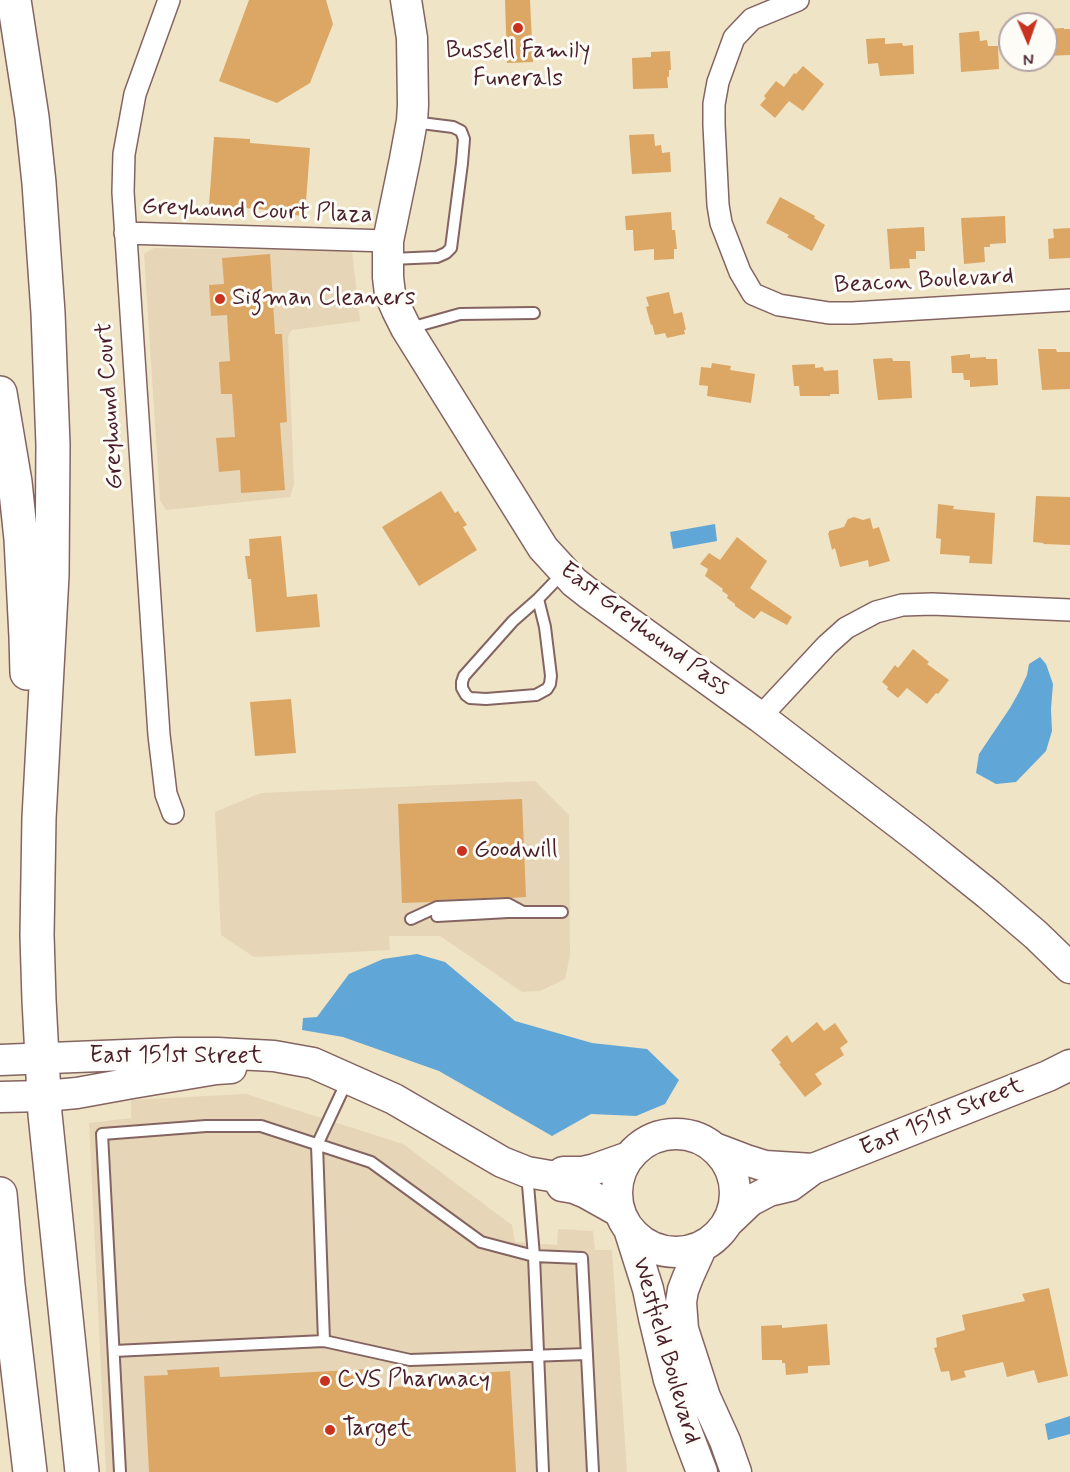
<!DOCTYPE html>
<html>
<head>
<meta charset="utf-8">
<style>
  body { margin:0 }
  #map { position:relative; width:1070px; height:1472px; overflow:hidden; background:#efe4c6; font-family:Mynerve,sans-serif }
  canvas { display:block }
  .north { position:absolute; left:998px; top:12px; width:60px; height:60px; box-sizing:border-box; background:#fdfcf7; border:2px solid #b5a4a5; border-radius:50%; rotate:178deg; font-size:16px; font-weight:700; line-height:24px; text-align:center; color:#4a1f2b }
  .north::after { content:''; display:block; margin:auto; width:21px; height:27px; background:#c8321e; clip-path:polygon(50% 0,100% 100%,50% 72%,0 100%) }
</style>
</head>
<body>
<div id="map">
<canvas width="1070" height="1472"></canvas>
<div class="north">N</div>
</div>
<script>
const ctx = document.querySelector('canvas').getContext('2d');
ctx.lineJoin = 'round';
function fill(path, color) { ctx.fillStyle = color; ctx.fill(path, 'evenodd'); }
const poly = rows => new Path2D(rows.map(r => 'M' + r).join(''));
function stroke(path, color, width, dash) { ctx.strokeStyle = color; ctx.lineWidth = width; ctx.lineCap = dash ? 'butt' : 'round'; ctx.setLineDash(dash || []); ctx.stroke(path); }
function drawText(font, color, halo, rows, align = 'center') {
  ctx.font = font + ' Mynerve,sans-serif'; ctx.lineWidth = 6; ctx.setLineDash([]); ctx.textBaseline = 'middle'; ctx.strokeStyle = halo; ctx.fillStyle = color; for (const [text, x, y, turn = 0] of rows) {
    ctx.save(); ctx.translate(x, y); ctx.rotate((+turn || 0) * Math.PI / 180); ctx.textAlign = isNaN(turn) ? turn : align; if (halo) ctx.strokeText(text, 0, 0); ctx.fillText(text, 0, 0); ctx.restore();
  }
}
const built = poly([
  [154,248,352,251,360,321,292,330,288,336,294,484,290,497,166,510,160,500,144,254],
  [535,781,569,815,570,955,565,979,540,991,522,992,440,936,389,936,390,950,254,957,221,935,215,812,261,793],
  [246,1094,403,1144,512,1225,515,1242,557,1245,558,1229,593,1231,595,1250,612,1250,627,1472,106,1472,89,1123,131,1118,131,1100]
]);
const water = poly([
  [715,524,717,541,673,549,670,532],
  [1040,657,1046,664,1053,684,1051,709,1052,731,1046,751,1016,782,996,784,976,773,979,754,1010,708,1019,692,1027,675,1029,664],
  [417,954,445,962,515,1021,592,1043,647,1049,679,1080,665,1104,636,1116,591,1114,552,1136,439,1071,343,1037,302,1030,303,1018,317,1017,349,974,383,959],
  [1070,1416,1070,1434,1048,1440,1045,1424]
]);
const building = poly([
  [249,0,326,0,333,24,310,83,277,103,219,81],
  [505,0,530,0,533,62,507,63],
  [1064,28,1064,29,1070,29,1070,55,1046,56,1046,29],
  [979,31,980,41,987,40,988,46,998,46,999,69,961,72,959,33],
  [885,38,885,44,902,43,903,46,913,45,914,74,880,76,878,63,868,64,866,39],
  [670,51,671,70,669,70,669,77,667,77,668,88,633,89,632,58,651,57,651,52],
  [803,66,824,84,803,111,789,101,775,118,760,105,766,98,764,96,776,81,784,87,794,73,796,74],
  [654,134,655,146,661,145,662,153,670,152,671,172,632,174,629,135],
  [214,137,250,139,250,143,310,148,305,216,268,213,268,210,209,205],
  [780,197,815,216,814,218,825,225,812,251,787,237,789,235,766,223],
  [671,212,672,230,675,230,677,249,674,249,674,259,654,260,654,249,634,251,633,230,626,230,625,216],
  [1005,216,1006,243,990,244,990,247,984,247,985,262,964,264,961,218],
  [924,227,925,251,916,251,916,259,909,259,910,268,890,269,887,229],
  [1070,228,1070,258,1049,259,1048,239,1054,238,1053,229],
  [270,254,275,334,282,334,287,422,280,423,285,490,241,493,240,470,219,472,216,438,235,437,232,394,221,394,219,362,230,361,227,315,211,316,209,285,224,284,222,258],
  [669,292,674,314,682,312,686,330,684,330,685,334,667,338,665,333,655,335,652,324,651,325,646,307,649,306,646,297],
  [1038,349,1056,349,1057,352,1070,352,1070,389,1042,390],
  [970,354,970,358,986,357,986,359,997,359,998,385,970,387,970,380,964,380,963,373,952,373,951,356],
  [892,358,893,361,910,361,912,398,878,400,873,359],
  [712,363,731,366,730,370,755,374,751,403,707,396,708,386,699,385,701,367,711,368],
  [815,364,815,368,823,367,824,371,838,370,839,394,830,394,830,396,800,396,799,386,794,386,792,365],
  [441,491,455,513,458,511,467,525,463,527,477,550,419,586,382,527],
  [1036,496,1070,497,1070,545,1044,544,1043,543,1033,542],
  [938,504,954,506,953,509,995,513,992,564,969,563,970,556,940,554,941,539,936,538],
  [854,517,863,520,870,518,873,529,879,527,890,561,869,567,868,560,840,567,835,548,832,550,828,533,829,533,829,531,844,527,848,519],
  [281,536,287,597,317,594,320,627,256,632,251,579,248,579,245,556,250,556,249,539],
  [737,537,767,561,750,588,792,617,787,625,761,611,754,619,735,606,735,604,727,598,728,595,722,591,723,589,705,576,708,569,700,564,709,553,720,560],
  [913,649,929,662,927,664,949,680,938,694,936,693,927,704,907,688,898,698,887,689,888,687,882,682,895,665,898,668],
  [291,699,296,753,255,756,250,702],
  [522,799,526,897,512,898,508,897,437,900,431,902,402,903,398,804],
  [817,1022,824,1031,835,1023,848,1042,840,1048,844,1055,815,1074,822,1084,805,1097,779,1064,781,1063,771,1050,787,1035,792,1043],
  [1049,1288,1068,1376,1038,1383,1034,1370,1007,1377,1003,1362,964,1371,966,1377,951,1381,949,1371,941,1372,934,1348,937,1347,936,1338,965,1330,962,1315,1025,1301,1022,1294],
  [827,1324,830,1365,808,1366,808,1373,786,1375,785,1363,782,1363,782,1360,762,1360,761,1326,782,1325,782,1328],
  [219,1367,220,1377,370,1369,371,1388,412,1386,411,1377,510,1371,516,1472,149,1472,144,1376,168,1375,167,1370]
]);
const lane = poly([
  [391,259,437,257,446,253,451,248,462,163,464,139,461,131,453,127,413,122],
  [410,328,460,314,534,313],
  [538,599,545,627,551,676,550,684,547,689,536,695,486,699,470,698,466,695,462,688,462,682,464,676,513,621,538,599,564,572],
  [437,916,508,912,562,912],
  [411,919,437,907,508,904,521,911],
  [527,1173,534,1256,543,1472],
  [324,1341,317,1145,347,1081],
  [114,1351,324,1341,410,1360,587,1354],
  [120,1472,102,1134,206,1126,261,1126,371,1162,481,1242,534,1256,582,1258,593,1472]
]);
const street = poly([
  [169,0,135,94,124,154,123,192,159,735,166,794,173,813],
  [798,0,752,19,734,38,718,82,714,104,714,125,718,205,721,223,740,272,753,294,779,305,829,313,852,313,1070,300],
  [125,233,388,241],
  [760,717,827,645,846,628,876,612,902,605,932,604,1070,610]
]);
const secondary = poly([
  [406,0,412,38,413,105,412,121,405,159,388,241,388,277,390,294,397,310,406,328,543,548,574,582,588,593,760,717,918,838,988,894,1036,935,1070,968],
  [0,1060,176,1053,217,1053,274,1056,313,1063,394,1099,502,1162,527,1172,556,1177,562,1186,574,1188,586,1193,620,1212],
  [0,1097,44,1096,77,1093,132,1083,216,1069,231,1068],
  '617 1193a59 59 0 1 1 118 0a59 59 0 1 1-118 0Z',
  [717,1149,746,1160,765,1166,813,1169],
  [556,1177,563,1172,582,1172,595,1169,629,1157],
  [729,1221,750,1201,769,1191,790,1186,813,1169,1048,1076,1070,1065],
  [629,1229,648,1289,654,1318,669,1380,686,1430,702,1472],
  [702,1246,688,1277,683,1290,681,1302,683,1329,705,1397,725,1441,736,1472]
]);
const highway = poly([
  [14,0,32,117,39,183,48,313,53,445,52,575,39,818,37,935,39,1000,45,1114,82,1472],
  [0,393,15,482,21,539,26,637,27,673],
  [0,1194,8,1285,30,1472]
]);
const markers = [
  [518,28,6,"#c8321e"],
  [220,299,6,"#c8321e"],
  [462,851,6,"#c8321e"],
  [325,1381,6,"#c8321e"],
  [330,1430,6,"#c8321e"]
];
const poiNames = [
  ["Bussell Family",518,52,"center"],
  ["Funerals",518,80,"center"],
  ["Sigman Cleaners",232,299],
  ["Goodwill",474,851],
  ["CVS Pharmacy",337,1381],
  ["Target",342,1430]
];
const streetNames = [
  ["Greyhound Court Plaza",257,212,2],
  ["Beacon Boulevard",924,282,-3],
  ["Greyhound Court",111,406,-94],
  ["East Greyhound Pass",644,630,37],
  ["East 151st Street",176,1057],
  ["East 151st Street",942,1118,-22],
  ["Westfield Boulevard",665,1351,74]
];
fill(built, '#e6d5b7');
fill(water, '#60a6d6');
fill(building, '#dca765');
stroke(lane, '#846461', 14);
stroke(street, '#846461', 24);
stroke(secondary, '#846461', 33);
stroke(highway, '#846461', 36);
stroke(lane, '#fff', 10);
stroke(street, '#fff', 21);
stroke(secondary, '#fff', 30);
stroke(highway, '#fff', 33);
for (const [x, y, r, color] of markers) { const dot = new Path2D(); dot.arc(x, y, r, 0, 2 * Math.PI); ctx.fillStyle = color; ctx.fill(dot); stroke(dot, '#fdfcf7', 2); }
drawText('24px', '#4a1f2b', '#fdfcf7', poiNames, 'left');
drawText('24px', '#4a1f2b', '#fdfcf7', streetNames);
</script>
</body>
</html>
